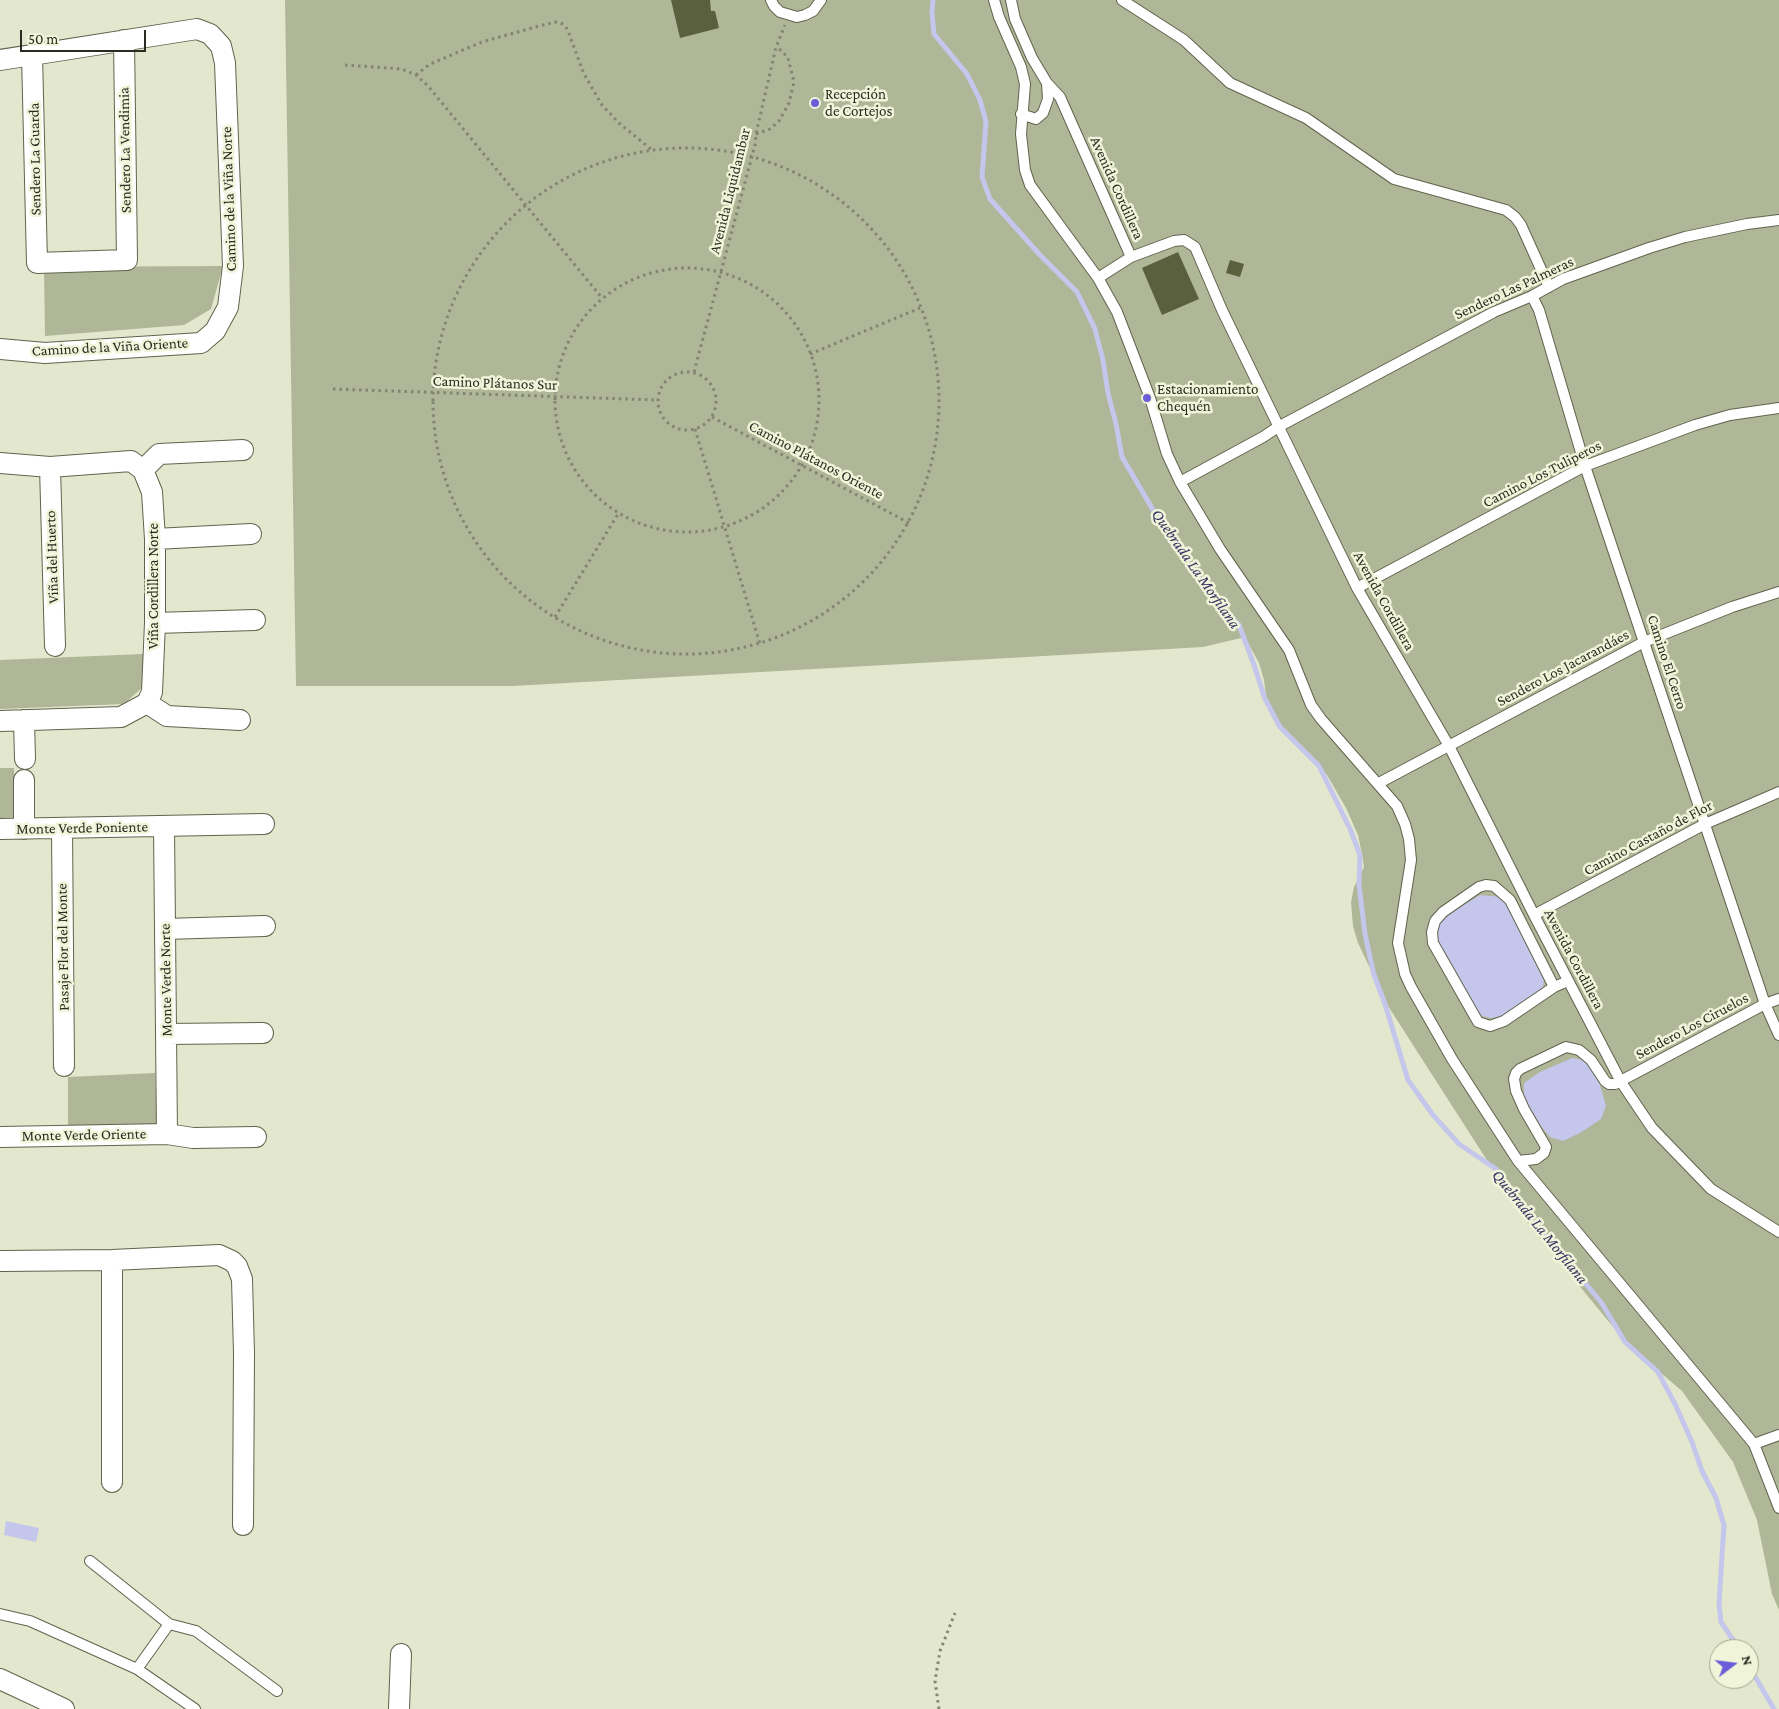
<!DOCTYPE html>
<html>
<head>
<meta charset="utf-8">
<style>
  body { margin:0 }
  #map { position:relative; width:1779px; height:1709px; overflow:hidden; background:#e3e7cd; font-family:"Crimson Pro",serif }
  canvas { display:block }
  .north { position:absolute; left:1709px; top:1639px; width:50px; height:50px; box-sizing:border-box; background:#f0f5da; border:1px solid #a1a590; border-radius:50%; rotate:75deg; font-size:14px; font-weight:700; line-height:20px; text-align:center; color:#2a2c22 }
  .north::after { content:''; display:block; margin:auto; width:18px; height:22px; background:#6b5dd7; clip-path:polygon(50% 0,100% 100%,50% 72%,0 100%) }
  .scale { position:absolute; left:20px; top:30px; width:126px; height:22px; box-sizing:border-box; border:2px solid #2a2c22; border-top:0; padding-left:6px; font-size:15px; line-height:18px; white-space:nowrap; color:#2a2c22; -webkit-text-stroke:4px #f0f5da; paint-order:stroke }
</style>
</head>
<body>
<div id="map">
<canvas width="1779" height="1709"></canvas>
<div class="north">N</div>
<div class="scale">50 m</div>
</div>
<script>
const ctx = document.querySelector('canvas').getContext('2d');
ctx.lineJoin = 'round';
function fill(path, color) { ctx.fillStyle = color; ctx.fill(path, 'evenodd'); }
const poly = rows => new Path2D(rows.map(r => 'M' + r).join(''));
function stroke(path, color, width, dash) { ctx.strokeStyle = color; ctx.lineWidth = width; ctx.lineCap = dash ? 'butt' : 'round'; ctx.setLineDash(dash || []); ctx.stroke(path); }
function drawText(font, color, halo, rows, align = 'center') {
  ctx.font = font + ' "Crimson Pro",serif'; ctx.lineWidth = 5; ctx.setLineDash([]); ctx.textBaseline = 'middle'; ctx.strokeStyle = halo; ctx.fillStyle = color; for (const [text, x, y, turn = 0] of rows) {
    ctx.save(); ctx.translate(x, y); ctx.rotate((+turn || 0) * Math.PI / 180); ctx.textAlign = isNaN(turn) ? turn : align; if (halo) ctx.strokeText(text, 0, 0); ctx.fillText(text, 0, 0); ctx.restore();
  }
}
const green = poly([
  [285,0,1779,0,1779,1610,1772,1594,1757,1520,1733,1462,1682,1391,1628,1345,1526,1221,1388,1006,1358,943,1353,926,1351,902,1354,887,1364,867,1362,854,1358,835,1346,808,1327,775,1314,758,1282,731,1274,718,1267,704,1264,680,1259,663,1247,641,1241,638,1203,647,513,686,296,686],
  [223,266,211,309,184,325,45,336,44,267],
  [143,654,145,685,124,704,0,709,0,660],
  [0,768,14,768,15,819,0,819],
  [155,1073,157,1126,68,1129,68,1077]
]);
const water = poly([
  [1480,895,1502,897,1535,956,1544,978,1543,987,1532,1001,1507,1016,1491,1018,1478,1015,1439,945,1434,930,1441,919],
  [1572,1058,1585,1060,1600,1085,1606,1106,1601,1119,1580,1133,1563,1141,1550,1137,1540,1125,1524,1097,1524,1083,1540,1072],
  [6,1521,39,1528,36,1542,4,1535]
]);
const stream = poly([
  [933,0,932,13,934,34,967,74,980,100,986,122,982,177,990,199,1040,255,1077,292,1095,329,1103,360,1108,393,1116,424,1122,457,1166,532,1203,585,1239,625,1254,665,1265,699,1280,727,1319,766,1350,829,1360,855,1359,885,1365,934,1374,975,1385,1004,1408,1080,1433,1115,1459,1144,1496,1169,1532,1220,1601,1302,1625,1342,1658,1372,1675,1404,1692,1442,1702,1471,1716,1498,1724,1525,1719,1603,1721,1622,1739,1649],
  [1749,1666,1774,1709]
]);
const building = poly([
  [671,0,710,0,711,11,715,11,719,28,680,38],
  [1178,252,1199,299,1162,315,1142,268],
  [1230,260,1244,264,1240,277,1226,273]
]);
const path = poly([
  [345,65,402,69,416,75,428,86,602,298],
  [416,75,430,64,482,42,539,26,555,22,561,23,566,27,568,31,584,74,602,105,619,123,652,150],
  [756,134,770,129,779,121,789,103,794,82,788,58,782,51,776,47],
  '433 401a253 253 0 1 1 506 0a253 253 0 1 1-506 0Z',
  '555 400a132 132 0 1 1 264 0a132 132 0 1 1-264 0Z',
  [810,354,920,308],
  '658 401a29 29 0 1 1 58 0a29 29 0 1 1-58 0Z',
  [694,372,755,145,756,134,776,47,785,25],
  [333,389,657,400],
  [712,417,909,523],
  [695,429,760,644],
  [555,617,618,514],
  [939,1709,935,1681,940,1651,955,1613]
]);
const lane = poly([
  [771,0,774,6,780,12,797,17,805,15,813,11,821,0],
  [994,0,999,17,1021,67,1025,84,1021,134,1025,170,1030,185,1098,278,1117,312,1150,398,1167,454,1180,482,1220,549,1289,650,1311,705,1321,719,1397,806,1405,824,1409,839,1411,860,1398,943,1405,974,1411,987,1452,1059,1518,1161,1754,1444,1779,1508],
  [1011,0,1015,19,1032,58,1047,83,1060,97,1131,257],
  [1122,0,1184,40,1230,83,1306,118,1394,179,1506,210,1515,217,1521,225,1549,287],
  [1021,114,1036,119,1043,113,1048,99,1047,83],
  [1098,278,1131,257,1174,241,1184,240,1195,247,1222,310,1357,588,1449,746,1534,915,1621,1082,1652,1128,1711,1189,1779,1232],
  [1532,296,1539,310,1585,466,1765,1004,1779,1035],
  [1180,482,1263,437,1278,427,1494,312,1532,296,1563,279,1649,248,1685,237,1747,224,1779,220],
  [1357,588,1585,466,1695,425,1730,415,1779,408],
  [1379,783,1644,642,1732,607,1779,592],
  [1534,915,1705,824,1779,792],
  [1554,987,1510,900,1494,886,1486,885,1479,887,1443,912,1435,921,1432,932,1433,943,1478,1022,1490,1026,1504,1021,1554,987,1568,981],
  [1518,1161,1536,1159,1544,1153,1546,1147,1524,1109,1516,1091,1514,1079,1516,1073,1520,1069,1566,1047,1579,1050,1591,1060,1605,1081,1609,1084,1615,1084,1765,1004,1779,999],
  [1754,1444,1779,1435],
  [90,1561,169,1624,196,1631,277,1691],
  [0,1614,30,1621,137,1669,195,1709],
  [137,1669,169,1624]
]);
const street = poly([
  [32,55,37,263,127,260,124,40],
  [0,60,197,29,210,34,221,46,225,63,233,266,228,307,215,331,201,343,45,353,0,349],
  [0,463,50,467,131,461,143,470],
  [50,467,55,646],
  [143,470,152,492,155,539,155,623,152,692,147,703],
  [143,470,159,454,243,450],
  [155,539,251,534],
  [155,623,255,620],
  [147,703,167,716,240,720],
  [24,720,25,759],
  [0,721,121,717,147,703],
  [24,780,24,829],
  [164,826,167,1134],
  [62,828,64,1066],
  [0,829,264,824],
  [165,929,265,926],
  [166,1034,263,1033],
  [0,1137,167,1134,193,1138,256,1137],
  [112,1260,112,1482],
  [0,1261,112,1260,219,1255,232,1261,237,1266,242,1279,244,1353,243,1525],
  [0,1679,64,1709],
  [399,1709,401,1654]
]);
const markers = [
  [815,103,5,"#6b5dd7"],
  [1147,398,5,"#6b5dd7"]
];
const poiNames = [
  ["Recepción",825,94],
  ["de Cortejos",825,111],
  ["Estacionamiento",1157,389],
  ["Chequén",1157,406]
];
const streetNames = [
  ["Sendero La Vendimia",125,150,-91],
  ["Sendero La Guarda",35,159,-91],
  ["Avenida Cordillera",1117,188,66],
  ["Avenida Liquidambar",730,191,-76],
  ["Camino de la Viña Norte",229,199,-92],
  ["Sendero Las Palmeras",1514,288,-25],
  ["Camino de la Viña Oriente",110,347,-3],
  ["Camino Plátanos Sur",495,383,2],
  ["Camino Plátanos Oriente",816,460,28],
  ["Camino Los Tuliperos",1542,474,-27],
  ["Viña del Huerto",52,557,-92],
  ["Viña Cordillera Norte",153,586,-90],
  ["Avenida Cordillera",1384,601,61],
  ["Camino El Cerro",1667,662,72],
  ["Sendero Los Jacarandáes",1563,668,-28],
  ["Monte Verde Poniente",82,828,-1],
  ["Camino Castaño de Flor",1648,838,-28],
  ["Pasaje Flor del Monte",63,947,-91],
  ["Avenida Cordillera",1574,959,62],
  ["Monte Verde Norte",166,980,-91],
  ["Sendero Los Ciruelos",1692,1026,-28],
  ["Monte Verde Oriente",84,1135,-1]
];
const waterNames = [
  ["Quebrada La Morfilana",1196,569,55],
  ["Quebrada La Morfilana",1540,1227,51]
];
fill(green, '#b0b698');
fill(water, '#c5c6eb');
stroke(stream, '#c5c6eb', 5);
fill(building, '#5a5f3e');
stroke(lane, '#60644d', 12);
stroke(street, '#60644d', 22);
stroke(path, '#818472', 3, [2.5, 4]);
stroke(lane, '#fff', 10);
stroke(street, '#fff', 20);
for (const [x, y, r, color] of markers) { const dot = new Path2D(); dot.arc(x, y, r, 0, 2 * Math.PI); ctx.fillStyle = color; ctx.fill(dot); stroke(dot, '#f0f5da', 2); }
drawText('15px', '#2a2c22', '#f0f5da', poiNames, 'left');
drawText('15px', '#2a2c22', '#f0f5da', streetNames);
drawText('italic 16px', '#363262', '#f0f5da', waterNames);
</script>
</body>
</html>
